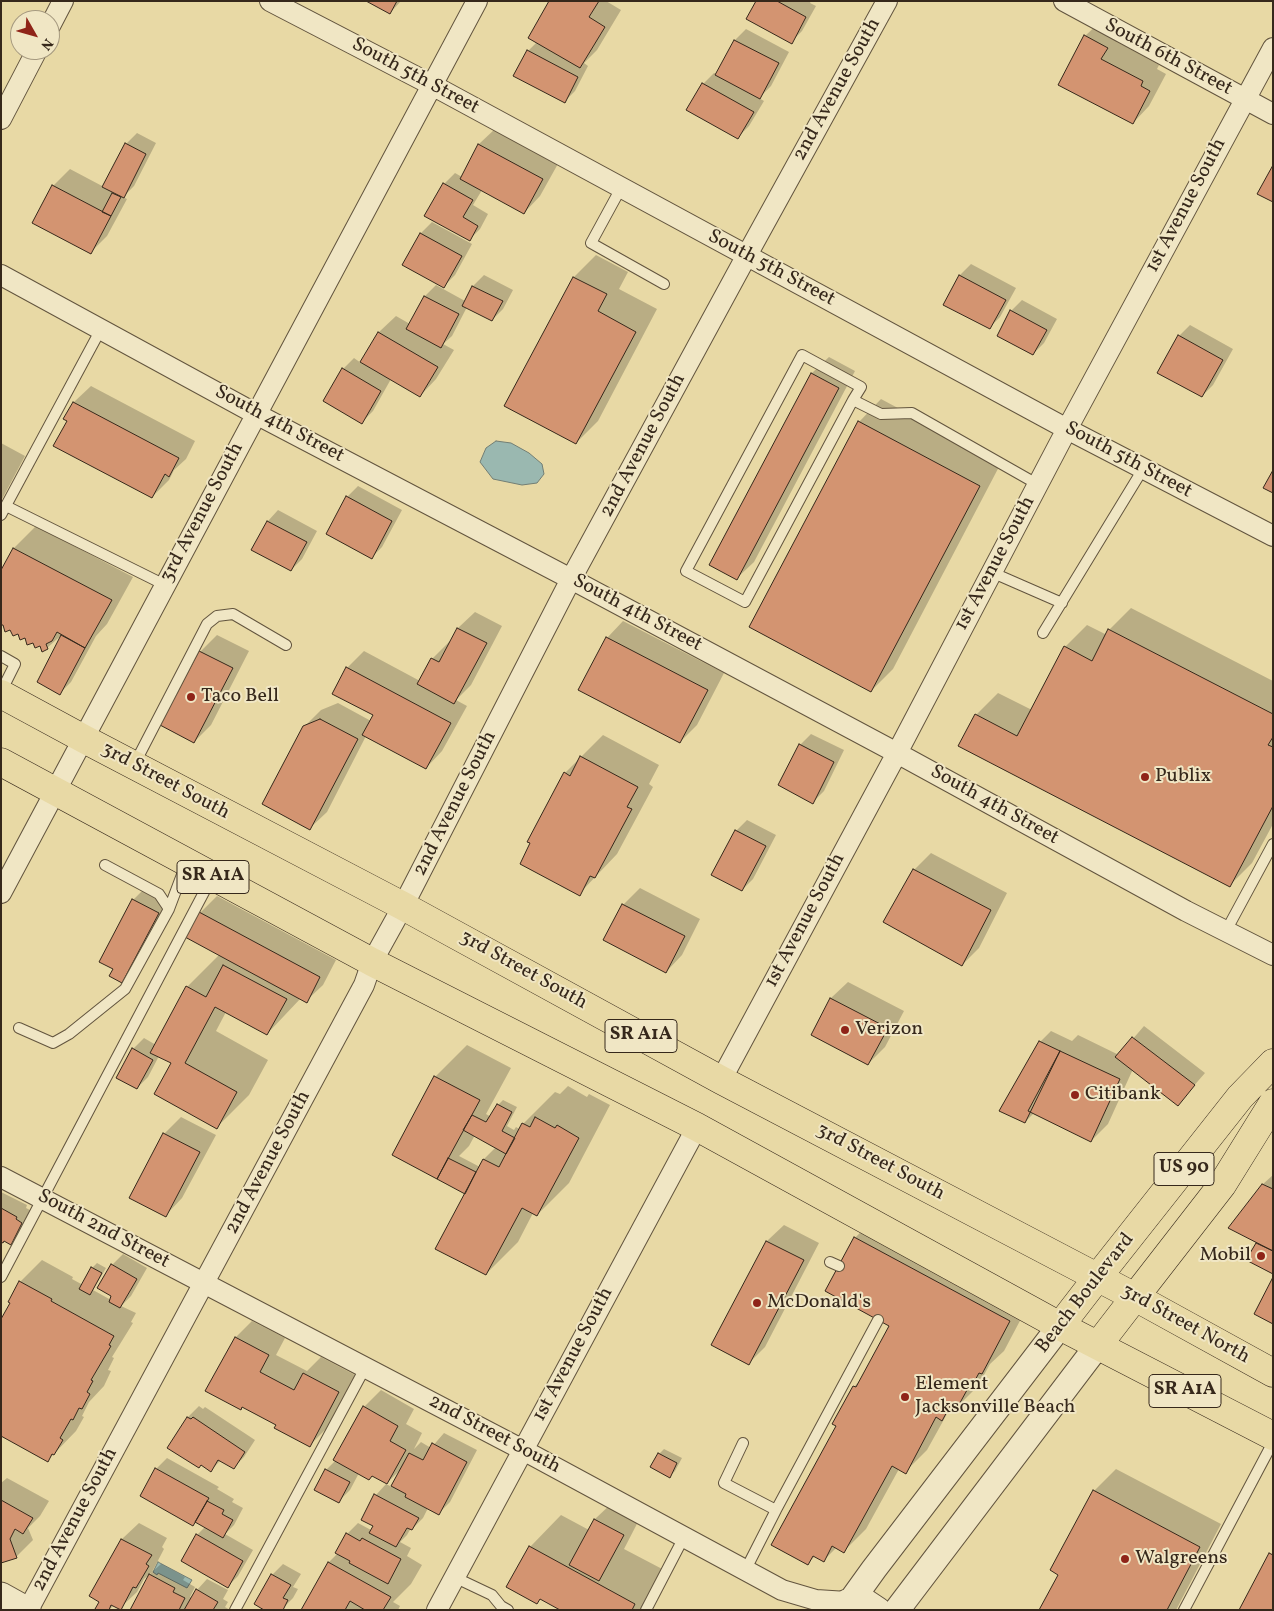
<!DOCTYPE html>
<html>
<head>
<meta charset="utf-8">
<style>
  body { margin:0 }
  #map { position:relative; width:1274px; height:1611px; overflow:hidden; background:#e8d9a5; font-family:Vollkorn,serif }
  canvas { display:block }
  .frame { position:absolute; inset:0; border:2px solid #36281b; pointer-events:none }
  .north { position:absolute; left:10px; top:10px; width:50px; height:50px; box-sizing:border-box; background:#f0e6c4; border:1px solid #a69a80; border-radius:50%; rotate:128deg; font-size:14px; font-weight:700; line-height:20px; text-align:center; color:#36281b }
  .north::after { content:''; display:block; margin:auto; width:18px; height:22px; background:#8f2418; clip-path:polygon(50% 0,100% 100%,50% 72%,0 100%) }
</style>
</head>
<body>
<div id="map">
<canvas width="1274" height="1611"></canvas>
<div class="frame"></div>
<div class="north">N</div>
</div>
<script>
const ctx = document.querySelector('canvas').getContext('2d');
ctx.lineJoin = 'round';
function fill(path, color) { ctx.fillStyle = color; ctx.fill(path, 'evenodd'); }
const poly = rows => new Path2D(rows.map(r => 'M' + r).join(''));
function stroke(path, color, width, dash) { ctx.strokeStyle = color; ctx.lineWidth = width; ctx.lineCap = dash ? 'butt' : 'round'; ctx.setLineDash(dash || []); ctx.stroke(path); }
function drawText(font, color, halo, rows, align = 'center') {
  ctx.font = font + ' Vollkorn,serif'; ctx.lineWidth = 4; ctx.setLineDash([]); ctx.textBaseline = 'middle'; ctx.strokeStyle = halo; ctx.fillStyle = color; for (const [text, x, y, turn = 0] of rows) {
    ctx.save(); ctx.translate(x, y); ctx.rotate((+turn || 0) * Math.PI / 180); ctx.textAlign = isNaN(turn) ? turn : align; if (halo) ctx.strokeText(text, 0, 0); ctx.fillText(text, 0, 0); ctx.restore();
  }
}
const water = poly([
  [496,441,511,443,529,453,542,464,544,474,537,483,522,485,493,479,480,462,486,448,496,441],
  [158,1562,192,1580,187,1588,158,1573,157,1575,153,1572,158,1562]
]);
const shadow = poly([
  [369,1,401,1,390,13],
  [551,1,606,1,621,10,597,50,584,63,588,66,575,91,564,102,515,75,528,51,537,42],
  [757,1,811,1,810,3,816,6,802,31,791,42],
  [1102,20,1123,31,1117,42,1159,65,1157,69,1166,74,1149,106,1133,123,1085,36],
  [746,29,789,52,771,86,759,98,764,101,749,126,738,137,688,109,703,84,714,73,717,74,735,40],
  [496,128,559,162,540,196,524,213,482,190,473,205,488,214,480,229,469,240,444,184,455,173,462,177,479,144],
  [137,133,156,143,134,186,123,197,127,199,107,236,90,253,53,186,70,169,104,187,126,144],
  [432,222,472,244,455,275,444,286,421,233],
  [596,255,628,272,619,289,657,309,598,421,576,443,574,277],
  [971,264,1016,288,1000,317,989,328,944,304,960,275],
  [484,275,513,290,503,309,492,320,467,307,452,336,443,344,454,350,436,379,420,396,391,379,373,411,362,422,343,369,354,358,361,363,379,332,396,316,410,324,425,296,436,285,465,301,473,286],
  [1022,300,1057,319,1044,343,1033,354,1011,311],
  [1190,325,1233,349,1213,385,1202,396,1179,336],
  [829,357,855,371,754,562,737,578,711,565,812,373],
  [91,386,195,441,186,459,174,470,169,480,152,497,65,419,74,402],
  [881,399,1001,463,893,669,871,691,859,422],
  [1,443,25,456,1,501],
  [358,486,402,510,382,547,371,558,347,497],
  [278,510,317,531,302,559,291,570,268,521],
  [36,526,133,577,107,624,96,636,71,682,60,693,38,682,65,632,47,648,1,573,14,548],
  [1131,608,1273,681,1273,824,1252,863,1230,885,976,715,998,693,1032,710,1065,647,1087,625,1107,635,1109,630],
  [475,612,502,626,471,685,456,700,467,706,442,751,426,768,366,736,327,812,310,828,304,727,321,710,338,703,371,721,374,715,347,668,364,651,420,681,432,659,449,642,451,643,458,628],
  [623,621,724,673,697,725,680,742,607,638],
  [217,635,249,651,211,725,194,742,200,652],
  [811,734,844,750,824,791,813,802,800,745],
  [603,735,659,765,649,784,653,787,617,854,579,894,565,773],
  [747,820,776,835,753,879,742,890,713,875,736,831],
  [931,853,1007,893,979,948,962,965,885,921,914,870],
  [640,888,700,919,682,955,666,972,623,905],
  [144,889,169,902,133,970,122,981,133,900],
  [217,896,336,960,323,985,306,1001,301,998,267,1034,226,1012,216,1031,268,1060,249,1095,217,1127,172,1063,159,1056,148,1077,137,1088,133,1049,144,1038,156,1045,187,987,220,954,200,913],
  [848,982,904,1011,885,1047,868,1064,813,1035,831,998],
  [1144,1026,1205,1073,1178,1104,1133,1069,1108,1124,1091,1141,1034,1113,1025,1122,1040,1042,1051,1031,1072,1041,1078,1035,1119,1055],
  [467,1045,511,1068,486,1114,491,1117,498,1105,503,1100,517,1107,507,1126,514,1130,516,1127,521,1130,523,1124,555,1092,560,1094,568,1086,587,1097,589,1094,610,1105,569,1183,537,1215,533,1213,518,1242,486,1274,466,1193,394,1155,435,1077],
  [475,1135,496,1147,484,1159,480,1167,459,1156,469,1146],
  [181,1117,216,1135,182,1198,166,1215,164,1134],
  [1273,1175,1273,1273,1248,1260,1258,1242,1230,1227,1263,1184],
  [1,1192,27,1205,26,1208,32,1211,21,1232,11,1243,4,1240,1,1241],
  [877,1215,1032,1298,1004,1351,990,1364,978,1386,956,1408,954,1407,947,1414,927,1450,905,1472,899,1469,866,1529,844,1551,837,1547,824,1560,815,1556,808,1563,838,1425,854,1387,861,1379,890,1325,855,1238],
  [784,1225,819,1243,765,1347,749,1363,713,1345,767,1241],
  [123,1254,147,1268,131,1296,121,1306,136,1313,131,1322,133,1323,112,1357,114,1358,108,1370,111,1371,104,1386,89,1402,82,1416,84,1417,76,1431,48,1460,1,1435,1,1318,6,1313,20,1282,42,1260,73,1277,72,1279,83,1285,92,1268,97,1263,106,1268,93,1290,111,1300,112,1265],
  [252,1321,285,1338,276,1355,307,1371,321,1357,355,1375,326,1429,310,1445,278,1424,243,1406,207,1390,236,1337],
  [381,1390,414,1409,406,1424,422,1433,414,1449,421,1442,431,1448,444,1433,477,1450,450,1502,439,1513,428,1508,423,1518,412,1529,411,1528,407,1535,400,1542,411,1548,407,1556,422,1565,411,1584,393,1602,400,1606,398,1610,302,1610,329,1562,338,1553,347,1534,358,1523,371,1530,374,1527,376,1495,386,1484,392,1487,401,1469,387,1483,373,1475,359,1473,350,1490,339,1501,326,1470,336,1460,364,1407],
  [199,1406,203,1409,205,1407,255,1440,244,1457,233,1468,221,1460,211,1470,188,1417],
  [664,1449,682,1458,675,1471,670,1476,659,1454],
  [167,1458,219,1487,217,1489,234,1499,232,1502,243,1508,234,1525,225,1534,253,1550,238,1576,227,1587,197,1535,205,1527,156,1469],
  [1116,1469,1221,1524,1176,1610,1040,1610,1059,1574,1094,1491],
  [7,1478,49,1501,40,1516,28,1528,33,1540,16,1557,1,1562,1,1483],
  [612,1503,640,1518,624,1549,666,1571,645,1610,563,1610,530,1547,561,1515,589,1530,595,1519],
  [139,1523,167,1538,162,1547,164,1549,152,1572,144,1579,137,1592,120,1608,114,1605,109,1610,100,1610,101,1601,90,1596,122,1539],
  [161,1564,185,1577,183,1580,195,1587,190,1597,192,1598,197,1590,207,1579,228,1590,223,1599,228,1602,225,1607,230,1610,132,1610,151,1573],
  [283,1564,301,1574,293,1587,298,1589,293,1598,282,1609,272,1575]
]);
const building = poly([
  [366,1,397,1,390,14,366,1],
  [549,1,599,1,589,17,605,27,580,68,528,38,549,1],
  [756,1,777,1,806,17,792,44,746,19,756,1],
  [1084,35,1108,48,1101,59,1143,81,1141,86,1150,91,1133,124,1058,85,1084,35],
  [734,40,779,63,760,99,715,75,734,40],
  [527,50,578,77,565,103,513,76,527,50],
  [702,83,754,112,738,139,686,110,702,83],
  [125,143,146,154,124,198,102,187,125,143],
  [478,144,543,179,524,214,460,179,478,144],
  [1273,165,1273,202,1257,194,1273,165],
  [443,183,473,200,463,217,478,226,470,241,424,216,443,183],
  [52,185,111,216,91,254,32,223,52,185],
  [112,193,121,197,111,216,102,212,112,193],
  [420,233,462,256,444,288,402,265,420,233],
  [959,275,1006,300,990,329,943,305,959,275],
  [573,277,607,294,598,311,636,332,576,444,504,406,573,277],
  [472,286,503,301,492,321,462,306,472,286],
  [424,296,459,314,441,348,406,329,424,296],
  [1010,310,1047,330,1033,355,997,336,1010,310],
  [378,332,438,367,420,397,360,362,378,332],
  [1178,335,1223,360,1202,397,1157,373,1178,335],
  [342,368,381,391,362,424,323,401,342,368],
  [811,373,839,388,737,580,709,565,811,373],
  [73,402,179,458,169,477,165,474,152,498,53,446,67,421,63,419,73,402],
  [858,421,980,486,871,692,749,627,858,421],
  [1273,470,1273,493,1263,488,1273,470],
  [346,496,392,521,372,559,326,534,346,496],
  [267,521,307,542,291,571,251,550,267,521],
  [13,548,112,600,85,648,57,632,52,641,46,644,48,649,42,652,40,646,35,648,33,643,27,645,25,638,20,640,18,634,13,636,10,630,5,632,3,625,1,625,1,570,13,548],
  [457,628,487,643,454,704,417,684,431,658,439,662,457,628],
  [1108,629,1273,714,1273,737,1268,745,1273,747,1273,806,1230,887,958,746,975,714,1017,736,1064,646,1092,661,1108,629],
  [61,635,85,648,60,695,37,682,61,635],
  [606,637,708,690,680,743,578,690,606,637],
  [199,651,233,668,194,743,160,725,199,651],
  [346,667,451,723,426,769,362,735,373,715,332,694,346,667],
  [320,719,358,739,310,830,262,804,303,726,320,719],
  [799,744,834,762,813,804,778,785,799,744],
  [580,756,638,787,627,807,632,809,595,878,590,876,580,896,520,864,530,843,527,842,564,772,570,776,580,756],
  [735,830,766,846,742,891,711,875,735,830],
  [913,869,991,910,962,966,883,922,913,869],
  [132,899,159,913,122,983,109,976,113,969,99,962,132,899],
  [622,904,685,936,666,973,603,940,622,904],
  [199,912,320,977,307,1003,185,937,199,912],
  [223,965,287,999,267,1035,215,1007,185,1063,237,1092,217,1129,154,1094,171,1063,150,1053,186,986,206,997,223,965],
  [830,998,888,1028,868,1065,811,1035,830,998],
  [1132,1037,1195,1085,1178,1106,1115,1057,1132,1037],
  [1039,1041,1060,1051,1025,1123,999,1111,1039,1041],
  [132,1048,153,1060,137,1089,116,1078,132,1048],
  [1060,1051,1120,1079,1091,1142,1028,1111,1060,1051],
  [434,1076,480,1100,437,1179,392,1155,434,1076],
  [497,1104,512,1112,502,1131,515,1138,506,1154,463,1130,472,1115,486,1122,497,1104],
  [535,1117,555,1128,557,1125,579,1138,537,1216,522,1208,486,1275,435,1249,483,1159,499,1167,522,1123,530,1127,535,1117],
  [163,1133,200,1152,166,1217,129,1198,163,1133],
  [448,1158,476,1172,465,1194,437,1179,448,1158],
  [1262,1184,1273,1189,1273,1251,1228,1228,1262,1184],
  [1,1208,17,1217,16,1219,22,1223,11,1245,4,1241,3,1243,1,1242,1,1208],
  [854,1237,1010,1321,982,1374,979,1373,974,1382,972,1381,956,1410,950,1406,942,1421,936,1417,906,1474,892,1466,844,1553,832,1546,824,1562,813,1556,808,1565,771,1545,836,1426,832,1424,853,1386,856,1387,889,1326,825,1291,854,1237],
  [766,1241,804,1260,749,1365,711,1345,766,1241],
  [1256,1243,1273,1251,1273,1274,1246,1260,1256,1243],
  [111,1264,137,1279,120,1308,109,1302,111,1296,97,1288,111,1264],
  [91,1267,102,1273,90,1295,79,1289,91,1267],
  [1273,1277,1273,1324,1254,1314,1273,1277],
  [19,1281,52,1299,51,1301,114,1336,109,1345,111,1346,91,1380,93,1381,87,1392,90,1394,82,1409,79,1408,73,1420,71,1419,60,1438,63,1440,54,1455,52,1454,48,1462,1,1436,1,1319,10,1303,8,1302,19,1281],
  [235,1337,269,1355,260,1372,294,1390,303,1373,339,1392,310,1447,274,1428,276,1425,242,1407,241,1410,205,1391,235,1337],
  [363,1406,398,1426,390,1441,406,1450,387,1484,372,1476,369,1480,333,1460,363,1406],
  [187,1417,191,1419,193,1417,245,1452,234,1469,218,1460,211,1472,201,1465,199,1468,167,1448,187,1417],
  [432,1443,467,1462,439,1515,405,1497,406,1494,391,1486,409,1453,423,1460,432,1443],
  [658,1453,677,1463,670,1478,650,1467,658,1453],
  [155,1468,209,1498,193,1526,140,1496,155,1468],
  [325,1469,350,1482,339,1503,314,1490,325,1469],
  [1093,1490,1200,1547,1167,1610,1039,1610,1058,1575,1050,1570,1093,1490],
  [374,1494,419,1518,412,1530,407,1528,396,1547,369,1533,373,1526,361,1520,374,1494],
  [1,1500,33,1518,23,1534,15,1529,10,1539,17,1558,1,1563,1,1500],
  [207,1501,224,1510,222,1514,233,1520,223,1538,195,1522,207,1501],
  [594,1519,624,1535,599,1581,569,1565,594,1519],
  [346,1533,360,1541,362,1538,401,1559,388,1584,349,1563,350,1561,335,1553,346,1533],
  [196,1534,243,1561,228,1588,181,1561,196,1534],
  [121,1539,152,1555,146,1564,149,1566,136,1588,133,1587,121,1610,111,1605,109,1610,97,1610,95,1609,99,1602,89,1596,121,1539],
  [529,1546,635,1604,632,1610,560,1610,540,1599,537,1604,506,1587,529,1546],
  [1269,1553,1273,1555,1273,1610,1239,1610,1269,1553],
  [328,1562,391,1597,383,1610,365,1610,350,1601,345,1610,301,1610,328,1562],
  [149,1574,175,1588,173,1592,185,1598,179,1610,130,1610,149,1574],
  [271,1574,291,1585,283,1598,288,1600,283,1610,264,1610,254,1604,271,1574],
  [196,1589,218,1602,213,1610,184,1610,196,1589]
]);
const service = poly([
  [621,188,591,243,664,284],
  [853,400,861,387,802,355,686,571,745,602,853,400,881,414,912,413,1037,484],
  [6,506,165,585],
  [1,515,101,329],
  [991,572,1062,603],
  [1043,633,1143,469],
  [1,656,15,664,1,692],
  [134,765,207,624,217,616,233,614,286,645],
  [105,865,159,894,169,909],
  [1226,931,1273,844],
  [19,1028,53,1043,69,1034,125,989,169,909,186,864],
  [830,1262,839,1266],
  [1,1277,212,877],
  [743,1443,724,1483,776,1510,745,1571],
  [776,1510,878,1320],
  [454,1577,492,1595,501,1606,508,1610],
  [235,1610,365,1368],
  [646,1610,684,1537],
  [1184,1610,1273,1442]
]);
const minor = poly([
  [270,1,432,85,1067,429,1273,536],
  [1064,1,1273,114],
  [50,26,63,1],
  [1,119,37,50],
  [1,275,256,414,571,579,897,753,1186,911,1273,955],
  [1,893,477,1],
  [721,1080,897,753,1067,429,1273,48],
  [1,1177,523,1450,782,1590,816,1600,847,1602],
  [28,1610,364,985,372,962,403,906,571,579,747,255,887,1],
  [437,1610,697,1127]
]);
const tertiary = poly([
  [1,1595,28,1610],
  [851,1601,874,1569,1060,1326],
  [839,1607,847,1602,856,1601,866,1602,878,1610],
  [897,1610,1098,1345]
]);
const primary = poly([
  [1,694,84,739,403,906,721,1080,1135,1297,1273,1373],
  [1,762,372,962,697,1127,1060,1326,1273,1436],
  [1060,1326,1097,1278],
  [1098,1345,1135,1297]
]);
const trunk = poly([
  [1097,1278,1240,1097,1273,1063],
  [1135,1297,1222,1185,1273,1103]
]);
const markers = [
  [191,697,5,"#8f2418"],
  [1145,777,5,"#8f2418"],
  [845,1030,5,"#8f2418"],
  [1075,1095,5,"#8f2418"],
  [1261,1256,5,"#8f2418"],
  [757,1303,5,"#8f2418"],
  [905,1397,5,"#8f2418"],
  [1125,1559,5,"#8f2418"]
];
const shields = [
  [213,877,72],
  [641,1036,72],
  [1184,1169,60],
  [1185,1391,72]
];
const shieldNames = [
  ["SR A1A",213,877],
  ["SR A1A",641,1036],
  ["US 90",1184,1169],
  ["SR A1A",1185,1391]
];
const streetNames = [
  ["South 6th Street",1168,58,28],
  ["South 5th Street",415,77,28],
  ["2nd Avenue South",838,90,-61],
  ["1st Avenue South",1187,206,-62],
  ["South 5th Street",771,269,28],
  ["South 4th Street",279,425,28],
  ["2nd Avenue South",644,446,-62],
  ["South 5th Street",1128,461,28],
  ["3rd Avenue South",203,513,-62],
  ["1st Avenue South",996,564,-62],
  ["South 4th Street",637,614,28],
  ["3rd Street South",165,782,28],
  ["2nd Avenue South",456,804,-63],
  ["South 4th Street",994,806,29],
  ["1st Avenue South",806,921,-62],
  ["3rd Street South",523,971,29],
  ["2nd Avenue South",269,1163,-62],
  ["3rd Street South",880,1163,28],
  ["South 2nd Street",103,1230,28],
  ["Beach Boulevard",1086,1294,-52],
  ["3rd Street North",1185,1325,29],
  ["1st Avenue South",574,1355,-62],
  ["2nd Street South",494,1435,28],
  ["2nd Avenue South",76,1520,-62]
];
const poiNames = [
  ["Taco Bell",201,697],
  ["Publix",1155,777],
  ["Verizon",855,1030],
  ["Citibank",1085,1095],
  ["Mobil",1251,1256,"right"],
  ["McDonald's",767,1303],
  ["Element",915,1385],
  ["Jacksonville Beach",915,1408],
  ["Walgreens",1135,1559]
];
fill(water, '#9ab8b0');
stroke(water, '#727e74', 1);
fill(shadow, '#0003');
fill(building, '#d39471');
stroke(building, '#36281b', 1);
stroke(service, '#62543e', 12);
stroke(minor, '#62543e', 22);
stroke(tertiary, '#62543e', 27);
stroke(primary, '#36281b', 29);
stroke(trunk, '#36281b', 29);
stroke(service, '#f0e6c4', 10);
stroke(minor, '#f0e6c4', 20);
stroke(tertiary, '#f0e6c4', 25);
stroke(primary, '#e8d9a5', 28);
stroke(trunk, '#e8d9a5', 28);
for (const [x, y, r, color] of markers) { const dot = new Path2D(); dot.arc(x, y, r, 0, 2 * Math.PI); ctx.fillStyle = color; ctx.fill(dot); stroke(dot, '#f0e6c4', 2); }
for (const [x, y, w] of shields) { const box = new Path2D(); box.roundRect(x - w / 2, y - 16.5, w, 33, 4); ctx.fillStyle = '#f0e6c4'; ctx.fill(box); stroke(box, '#36281b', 1); }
drawText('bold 19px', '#36281b', null, shieldNames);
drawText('20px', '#36281b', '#f0e6c4', streetNames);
drawText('20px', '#36281b', '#f0e6c4', poiNames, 'left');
</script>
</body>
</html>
